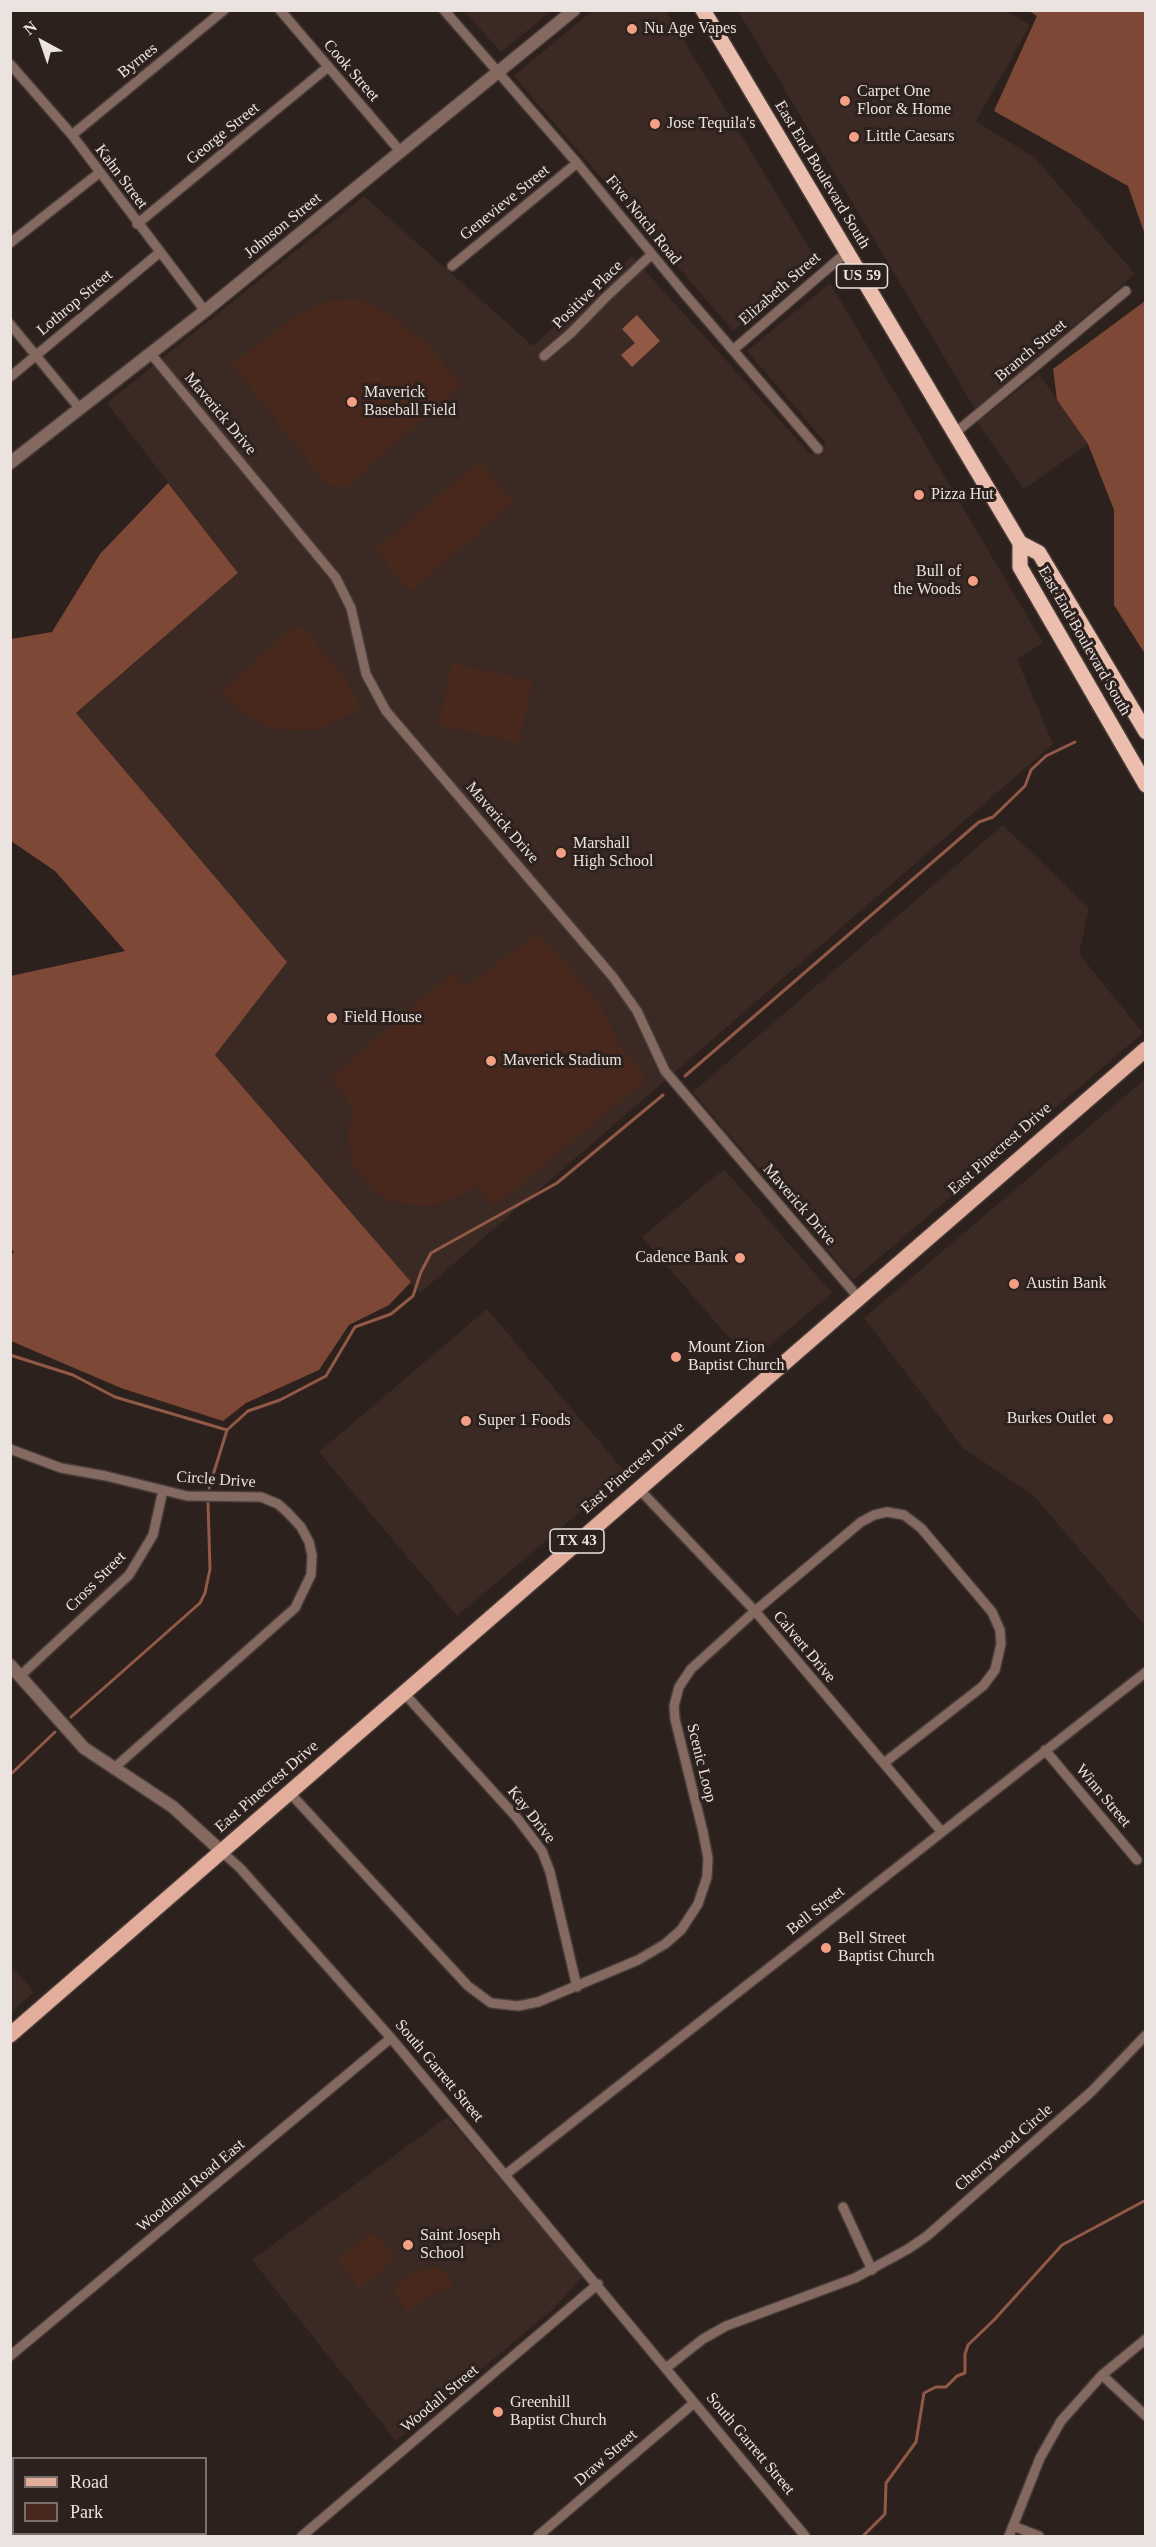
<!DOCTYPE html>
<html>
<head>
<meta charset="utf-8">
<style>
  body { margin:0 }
  #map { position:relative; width:1156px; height:2547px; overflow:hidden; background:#2d211e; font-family:Georgia,serif }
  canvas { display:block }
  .frame { position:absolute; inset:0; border:12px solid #ebe3e0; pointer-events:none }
  .legend { position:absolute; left:12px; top:2457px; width:195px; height:78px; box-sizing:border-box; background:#2d211e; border:2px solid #796f6c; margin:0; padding:8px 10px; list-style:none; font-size:18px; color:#ebe3e0 }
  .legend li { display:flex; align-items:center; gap:12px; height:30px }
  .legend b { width:30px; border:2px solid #796f6c }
  .north { position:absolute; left:12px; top:12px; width:60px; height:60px; -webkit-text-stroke:4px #2d211e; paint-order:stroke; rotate:320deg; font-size:16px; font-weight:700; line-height:24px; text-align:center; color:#ebe3e0 }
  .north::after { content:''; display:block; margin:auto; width:21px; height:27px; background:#ebe3e0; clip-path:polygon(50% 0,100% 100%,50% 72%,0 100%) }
</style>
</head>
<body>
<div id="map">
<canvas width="1156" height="2547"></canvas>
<div class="frame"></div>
<ul class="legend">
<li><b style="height:8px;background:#e2ad9b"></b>Road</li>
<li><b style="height:16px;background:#48281d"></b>Park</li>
</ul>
<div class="north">N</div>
</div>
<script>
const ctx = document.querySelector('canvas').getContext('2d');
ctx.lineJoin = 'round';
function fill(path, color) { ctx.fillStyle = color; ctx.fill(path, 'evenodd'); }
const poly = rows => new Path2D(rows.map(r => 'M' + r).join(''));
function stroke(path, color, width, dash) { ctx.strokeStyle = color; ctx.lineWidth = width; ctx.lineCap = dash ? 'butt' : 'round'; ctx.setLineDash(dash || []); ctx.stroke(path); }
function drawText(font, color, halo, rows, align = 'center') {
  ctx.font = font + ' Georgia,serif'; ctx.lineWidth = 6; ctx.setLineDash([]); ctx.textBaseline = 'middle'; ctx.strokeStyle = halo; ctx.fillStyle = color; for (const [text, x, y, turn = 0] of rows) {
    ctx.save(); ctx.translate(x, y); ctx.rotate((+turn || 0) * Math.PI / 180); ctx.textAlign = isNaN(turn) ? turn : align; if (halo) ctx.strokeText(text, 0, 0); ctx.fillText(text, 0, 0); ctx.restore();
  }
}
const built = poly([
  [464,11,551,11,501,52],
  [592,11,666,11,816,259,733,331,514,76],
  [738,11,1007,11,1030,25,976,121,1035,158,1135,274,975,409],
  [364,196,533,346,632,256,811,455,826,443,747,351,830,283,1043,643,1017,659,1053,744,420,1293,215,1055,76,713,238,573,107,403],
  [1039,374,1088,444,1024,489,977,422],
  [1003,825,1089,908,1079,954,1143,1033,853,1280,693,1092],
  [1145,1079,1145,1626,1033,1495,963,1448,864,1318],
  [724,1169,832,1293,750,1362,642,1237],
  [487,1309,626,1473,457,1616,319,1452],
  [11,1965,34,1992,11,2013,10,2013],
  [447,2117,583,2276,553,2309,396,2441,252,2260]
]);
const green = poly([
  [351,299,362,300,380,308,425,342,462,385,345,488,326,484,232,364,286,323,311,308,332,300],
  [479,461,514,502,411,591,375,550],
  [293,627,303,627,343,676,360,706,349,715,319,729,289,731,265,726,240,712,221,692],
  [452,663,533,681,519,743,438,725],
  [538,933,592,994,608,1020,618,1043,647,1079,494,1207,475,1185,465,1194,438,1204,421,1206,403,1204,387,1199,374,1191,359,1175,352,1162,347,1134,354,1109,330,1078,453,972,466,987],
  [370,2233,374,2237,376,2235,395,2258,359,2289,337,2260],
  [439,2267,452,2282,451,2287,447,2291,441,2289,410,2311,406,2311,394,2293,396,2284,414,2271]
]);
const forest = poly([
  [1029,11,1145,11,1145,235,1128,186,994,111,1037,16],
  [1145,301,1145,654,1114,605,1114,510,1088,444,1057,400,1053,369],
  [168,483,238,573,76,713,287,962,215,1055,411,1282,389,1305,349,1325,319,1370,246,1403,223,1421,121,1388,11,1341,10,1256,14,1252,10,1247,11,976,125,951,55,871,11,841,11,639,52,632,100,554]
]);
const water = poly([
  [637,315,660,341,632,367,621,355,635,343,622,329]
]);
const stream = poly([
  [685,1076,979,822,993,817,1025,786,1031,770,1046,756,1075,742],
  [10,1355,73,1375,115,1397,227,1430,248,1411,280,1400,326,1376,355,1327,391,1314,413,1296,421,1272,431,1253,557,1183,663,1095],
  [209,1488,227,1430],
  [71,1717,200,1603,205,1593,210,1569,208,1503],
  [10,1775,55,1732],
  [863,2536,885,2514,886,2483,916,2442,924,2393,936,2387,946,2387,957,2376,965,2373,965,2354,968,2345,994,2320,1062,2245,1146,2200]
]);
const minor = poly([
  [280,10,400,151],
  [444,10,577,163,683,292,818,449],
  [10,64,72,135,205,311],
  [72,135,224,10],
  [137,224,328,67],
  [10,243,99,173],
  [452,266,577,163],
  [10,324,80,409],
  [733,350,847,252],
  [151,354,336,578,351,608,366,674,386,711,613,977,637,1011,665,1071,858,1297],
  [544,356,571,333,605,298,652,254],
  [10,377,159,253],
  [955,433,1126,291],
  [10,1449,61,1468,106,1476,187,1496,261,1497,278,1504,287,1512,301,1527,309,1542,312,1555,311,1575,295,1608,113,1769],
  [638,1488,755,1611,941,1831],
  [20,1676,129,1575,153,1535,163,1490],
  [403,1692,517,1818,542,1851,550,1872,577,1987],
  [1045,1750,1137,1860],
  [289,1792,468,1986,491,2003,518,2006,538,2002,638,1960,665,1944,681,1930,698,1904,707,1877,708,1858,703,1832,675,1719,674,1706,679,1687,691,1669,755,1611,861,1522,874,1515,887,1512,904,1515,921,1528,992,1612,1000,1630,1001,1644,995,1670,983,1686,884,1763],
  [221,1851,240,1868,391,2038,805,2536],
  [505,2175,1146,1672],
  [843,2207,872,2270],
  [10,2356,391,2038],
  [666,2368,703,2339,726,2326,855,2278,908,2249,927,2236,1091,2092,1146,2035],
  [1102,2375,1146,2416],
  [1013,2526,1039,2536],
  [302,2536,598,2284],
  [538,2536,694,2403],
  [1009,2536,1040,2458,1061,2421,1102,2375,1146,2339]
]);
const tertiary = poly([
  [10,463,205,311,574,10],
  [10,1665,84,1748,173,1807,221,1851]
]);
const primary = poly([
  [10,2035,1146,1049]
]);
const trunk = poly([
  [703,10,1020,543,1020,567,1146,785],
  [1020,543,1039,553,1146,732]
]);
const markers = [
  [632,29,6,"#f39f83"],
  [845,101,6,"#f39f83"],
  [655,124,6,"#f39f83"],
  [854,137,6,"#f39f83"],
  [352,402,6,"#f39f83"],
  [919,495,6,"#f39f83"],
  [973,581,6,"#f39f83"],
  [561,853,6,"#f39f83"],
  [332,1018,6,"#f39f83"],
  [491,1061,6,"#f39f83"],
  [740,1258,6,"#f39f83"],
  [1014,1284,6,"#f39f83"],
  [676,1357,6,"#f39f83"],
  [1108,1419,6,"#f39f83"],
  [466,1421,6,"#f39f83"],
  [826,1948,6,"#f39f83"],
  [408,2245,6,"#f39f83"],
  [498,2412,6,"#f39f83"]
];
const shields = [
  [862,276,51],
  [577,1541,54]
];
const shieldNames = [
  ["US 59",862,276],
  ["TX 43",577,1541]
];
const poiNames = [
  ["Nu Age Vapes",644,29],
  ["Carpet One",857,92],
  ["Floor & Home",857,110],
  ["Jose Tequila's",667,124],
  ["Little Caesars",866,137],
  ["Maverick",364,393],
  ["Baseball Field",364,411],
  ["Pizza Hut",931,495],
  ["Bull of",961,572,"right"],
  ["the Woods",961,590,"right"],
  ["Marshall",573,844],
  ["High School",573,862],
  ["Field House",344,1018],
  ["Maverick Stadium",503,1061],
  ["Cadence Bank",728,1258,"right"],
  ["Austin Bank",1026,1284],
  ["Mount Zion",688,1348],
  ["Baptist Church",688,1366],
  ["Burkes Outlet",1096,1419,"right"],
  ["Super 1 Foods",478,1421],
  ["Bell Street",838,1939],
  ["Baptist Church",838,1957],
  ["Saint Joseph",420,2236],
  ["School",420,2254],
  ["Greenhill",510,2403],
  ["Baptist Church",510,2421]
];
const streetNames = [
  ["Byrnes",138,61,-39],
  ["Cook Street",351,71,49],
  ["George Street",223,134,-39],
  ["East End Boulevard South",822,175,59],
  ["Kahn Street",121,177,53],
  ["Genevieve Street",505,203,-39],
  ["Five Notch Road",643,220,51],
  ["Johnson Street",283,226,-39],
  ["Elizabeth Street",780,289,-41],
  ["Positive Place",588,295,-44],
  ["Lothrop Street",75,303,-40],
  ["Branch Street",1031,351,-40],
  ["Maverick Drive",220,414,50],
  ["East End Boulevard South",1084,641,60],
  ["Maverick Drive",502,823,49],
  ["East Pinecrest Drive",1000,1149,-41],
  ["Maverick Drive",799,1205,49],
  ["East Pinecrest Drive",633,1468,-41],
  ["Circle Drive",216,1480,4],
  ["Cross Street",96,1582,-45],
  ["Calvert Drive",804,1647,50],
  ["Scenic Loop",701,1763,76],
  ["East Pinecrest Drive",267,1787,-41],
  ["Winn Street",1103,1796,50],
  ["Kay Drive",531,1815,52],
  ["Bell Street",816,1911,-38],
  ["South Garrett Street",439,2071,50],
  ["Cherrywood Circle",1004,2148,-41],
  ["Woodland Road East",191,2186,-40],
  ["Woodall Street",440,2399,-40],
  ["South Garrett Street",750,2444,50],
  ["Draw Street",606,2458,-41]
];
fill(built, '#3b2923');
fill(green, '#48281d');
fill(forest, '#7e4836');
fill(water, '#915946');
stroke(stream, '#915946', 3);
stroke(minor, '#483c39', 12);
stroke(tertiary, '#483c39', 15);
stroke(primary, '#483c39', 18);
stroke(trunk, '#483c39', 18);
stroke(minor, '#836960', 9);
stroke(tertiary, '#836960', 12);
stroke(primary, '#e2ad9b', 15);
stroke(trunk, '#ecbeae', 15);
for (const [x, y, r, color] of markers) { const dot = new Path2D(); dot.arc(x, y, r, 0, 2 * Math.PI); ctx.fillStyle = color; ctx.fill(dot); stroke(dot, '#2d211e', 2); }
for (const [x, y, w] of shields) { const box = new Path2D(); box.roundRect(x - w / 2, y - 12, w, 24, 4.5); ctx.fillStyle = '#2d211e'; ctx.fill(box); stroke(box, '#ebe3e0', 1.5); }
drawText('bold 15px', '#ebe3e0', null, shieldNames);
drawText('16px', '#ebe3e0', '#2d211e', poiNames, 'left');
drawText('16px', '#ebe3e0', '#2d211e', streetNames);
</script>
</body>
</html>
